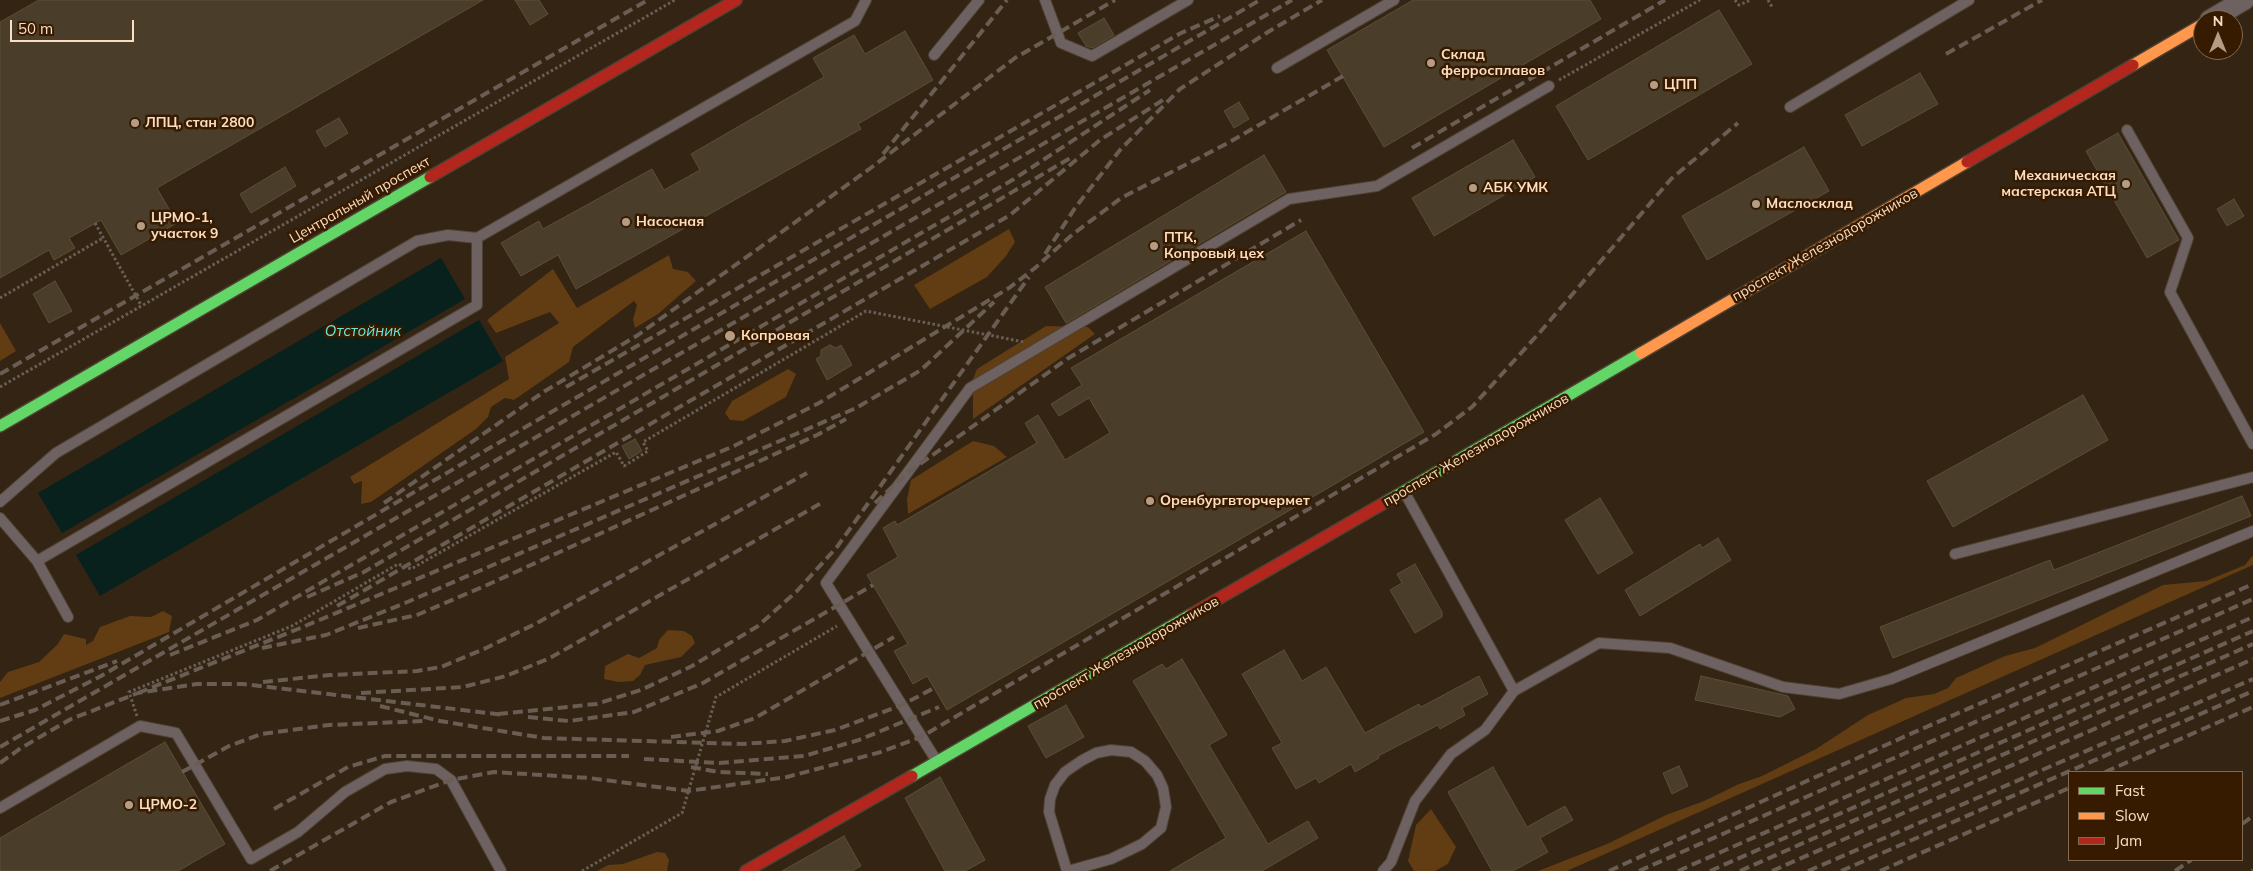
<!DOCTYPE html>
<html>
<head>
<meta charset="utf-8">
<style>
  body { margin:0 }
  #map { position:relative; width:2253px; height:871px; overflow:hidden; background:#332413; font-family:Mulish,sans-serif }
  canvas { display:block }
  .legend { position:absolute; left:2068px; top:771px; width:175px; height:90px; box-sizing:border-box; background:#361b00; border:1px solid #85694e; margin:0; padding:6px 9px; list-style:none; font-size:15px; color:#fbddc2 }
  .legend li { display:flex; align-items:center; gap:10px; height:25px }
  .legend b { width:25px; border:1px solid #85694e }
  .north { position:absolute; left:2193px; top:10px; width:50px; height:50px; box-sizing:border-box; background:#361b00; border:1px solid #85694e; border-radius:50%; rotate:0deg; font-size:14px; font-weight:700; line-height:20px; text-align:center; color:#fbddc2 }
  .north::after { content:''; display:block; margin:auto; width:18px; height:22px; background:#b59c85; clip-path:polygon(50% 0,100% 100%,50% 72%,0 100%) }
  .scale { position:absolute; left:10px; top:20px; width:124px; height:22px; box-sizing:border-box; border:2px solid #fbddc2; border-top:0; padding-left:6px; font-size:15px; line-height:18px; white-space:nowrap; color:#fbddc2; -webkit-text-stroke:4px #361b00; paint-order:stroke }
</style>
</head>
<body>
<div id="map">
<canvas width="2253" height="871"></canvas>
<ul class="legend">
<li><b style="height:6px;background:#63d668"></b>Fast</li>
<li><b style="height:6px;background:#ff974d"></b>Slow</li>
<li><b style="height:6px;background:#b3261e"></b>Jam</li>
</ul>
<div class="north">N</div>
<div class="scale">50 m</div>
</div>
<script>
const ctx = document.querySelector('canvas').getContext('2d');
ctx.lineJoin = 'round';
function fill(path, color) { ctx.fillStyle = color; ctx.fill(path, 'evenodd'); }
const poly = rows => new Path2D(rows.map(r => 'M' + r).join(''));
function stroke(path, color, width, dash) { ctx.strokeStyle = color; ctx.lineWidth = width; ctx.lineCap = dash ? 'butt' : 'round'; ctx.setLineDash(dash || []); ctx.stroke(path); }
function drawText(font, color, halo, rows, align = 'center') {
  ctx.font = font + ' Mulish,sans-serif'; ctx.lineWidth = 5; ctx.setLineDash([]); ctx.textBaseline = 'middle'; ctx.strokeStyle = halo; ctx.fillStyle = color; for (const [text, x, y, turn = 0] of rows) {
    ctx.save(); ctx.translate(x, y); ctx.rotate((+turn || 0) * Math.PI / 180); ctx.textAlign = isNaN(turn) ? turn : align; if (halo) ctx.strokeText(text, 0, 0); ctx.fillText(text, 0, 0); ctx.restore();
  }
}
const green = poly([
  [1009,229,1015,242,1006,256,987,277,930,309,914,285],
  [669,255,673,269,688,272,696,281,658,314,635,328,633,320,637,305,634,301,573,347,569,362,514,400,505,398,491,407,488,417,476,429,371,502,361,504,362,481,354,484,350,477,509,379,505,357,559,323,550,312,496,333,487,320,553,269,577,308],
  [0,323,16,351,0,361],
  [1046,326,1088,327,1095,334,973,419,973,379,977,369],
  [788,369,796,374,786,397,743,421,730,420,725,413,732,401],
  [973,441,994,446,1007,457,908,514,907,499,911,480],
  [2253,555,2253,565,1567,871,1538,871,1607,844,1666,815,1704,801,1739,784,1762,776,1816,749,1868,715,1906,698,1934,694,1948,688,1956,678,2005,656,2035,648,2163,585,2206,581,2245,565],
  [163,611,172,616,169,632,0,698,0,682,8,672,39,662,57,645,64,634,86,639,86,645,93,641,100,627,130,616,151,617],
  [668,630,684,631,692,636,695,643,681,657,645,665,640,675,633,681,618,682,604,679,605,666,628,654,639,658,657,648,659,640],
  [1431,809,1456,847,1448,864,1435,871,1414,871,1408,861,1416,825],
  [657,852,665,853,669,860,667,871,597,871,608,865,623,864]
]);
const water = poly([
  [441,258,465,299,62,533,38,493],
  [479,320,503,361,100,596,76,555]
]);
const building = poly([
  [39,0,483,0,157,188,177,223,121,255,101,220,69,238,75,248,54,260,49,250,0,278,0,22,39,0],
  [515,0,539,0,548,14,530,25,515,0],
  [1413,0,1590,0,1601,19,1384,147,1327,50,1413,0],
  [1719,10,1752,64,1588,160,1556,106,1719,10],
  [1104,18,1114,35,1092,48,1086,46,1078,33,1104,18],
  [905,31,933,80,858,124,861,129,576,289,558,255,521,276,501,243,539,221,543,229,652,169,664,190,700,170,691,154,824,77,813,58,854,35,865,54,905,31],
  [1920,73,1938,104,1862,146,1845,115,1920,73],
  [1239,102,1249,119,1234,128,1224,111,1239,102],
  [339,118,348,133,325,147,316,131,339,118],
  [2118,133,2179,240,2147,258,2086,151,2118,133],
  [1513,140,1535,177,1434,236,1412,198,1513,140],
  [1804,147,1829,191,1707,260,1682,216,1804,147],
  [1264,155,1286,192,1066,323,1045,287,1264,155],
  [285,167,296,186,251,213,240,194,285,167],
  [2234,199,2244,216,2227,226,2217,209,2234,199],
  [1306,231,1424,432,947,710,927,676,913,684,894,651,908,644,867,575,898,557,883,528,895,521,897,525,1037,443,1025,423,1038,415,1065,460,1110,433,1089,398,1059,416,1051,404,1082,385,1071,368,1306,231],
  [55,281,72,311,49,323,33,294,55,281],
  [830,345,836,348,841,345,852,365,827,380,816,359,821,356,821,350,830,345],
  [2083,395,2108,440,1953,527,1927,481,2083,395],
  [635,439,642,451,629,459,622,446,635,439],
  [2242,496,2251,516,1893,658,1880,627,2050,560,2054,570,2242,496],
  [1600,498,1633,553,1598,574,1565,520,1600,498],
  [1718,538,1731,560,1640,616,1625,590,1700,544,1702,548,1718,538],
  [1415,564,1442,612,1442,617,1415,633,1390,590,1402,583,1397,574,1415,564],
  [1284,650,1302,681,1326,667,1365,733,1419,704,1421,707,1479,676,1488,694,1462,708,1465,715,1440,729,1438,725,1378,756,1379,758,1355,772,1351,764,1319,783,1316,778,1296,789,1272,748,1282,743,1242,674,1284,650],
  [1182,659,1227,735,1209,745,1268,844,1308,821,1318,838,1262,871,1170,871,1226,838,1133,681,1162,664,1166,669,1182,659],
  [1701,676,1788,696,1795,709,1780,717,1695,700,1701,676],
  [1066,705,1084,737,1046,758,1028,726,1066,705],
  [165,742,225,844,178,871,0,871,0,838,165,742],
  [1679,766,1688,786,1672,794,1663,773,1679,766],
  [1493,767,1527,827,1565,806,1573,820,1540,838,1548,852,1513,871,1492,871,1448,792,1493,767],
  [940,777,985,860,965,871,945,871,905,798,940,777],
  [844,836,861,866,852,871,782,871,844,836]
]);
const path = poly([
  [1735,0,1739,5,1751,0],
  [1768,0,1772,7],
  [1559,80,1700,0],
  [95,223,141,305],
  [0,298,103,238],
  [0,387,675,0],
  [137,716,129,692,292,626,398,564,411,569,616,452,624,466,648,451,643,442,866,311,1024,342],
  [582,871,682,813,716,697,837,626]
]);
const lane = poly([
  [1045,0,1061,43,1092,56,1188,0],
  [934,55,979,0],
  [1277,68,1394,0],
  [1790,107,1969,0],
  [2127,130,2188,238,2170,292,2253,444],
  [1405,493,1514,691],
  [0,502,56,453,417,241,448,235,477,238,855,21,866,0],
  [0,518,37,561,68,617],
  [1955,554,2253,477],
  [37,561,477,305,477,238],
  [936,760,826,583,970,388,1289,199,1377,186,1549,86],
  [0,808,140,726,176,733,251,859,298,832,345,792,385,769,407,766,436,769,451,780,501,871],
  [1067,871,1049,812,1050,799,1055,785,1065,772,1081,761,1096,753,1111,750,1131,752,1145,761,1157,775,1163,788,1166,807,1161,828,1142,844,1111,859,1068,871],
  [1383,871,1391,862,1415,801,1451,754,1485,730,1514,691,1599,643,1670,648,1783,687,1839,694,1891,679,2253,531]
]);
const street = poly([
  [2210,20,2244,0]
]);
const fast = poly([
  [0,426,430,177],
  [1384,503,1641,353],
  [912,776,1192,614]
]);
const slow = poly([
  [2133,65,2203,24],
  [1641,353,1967,162]
]);
const jam = poly([
  [1967,162,2133,65],
  [430,177,736,0],
  [1192,614,1384,503],
  [746,871,912,776]
]);
const rail = poly([
  [1946,54,2042,0],
  [1412,148,1665,0],
  [883,154,1007,0],
  [1045,254,1075,208,1120,150,1180,89,1268,32,1322,0],
  [0,374,648,0],
  [566,387,1181,33,1220,16],
  [384,503,545,391,638,335,872,167,1015,58,1115,0],
  [875,503,906,474,1067,359,1301,220],
  [307,597,364,572,1072,157],
  [337,606,1010,215,1100,140,1163,100],
  [358,628,417,615,487,585,817,435,846,419],
  [262,648,326,635,405,603,856,408,921,370,994,302],
  [170,655,257,620,1014,179,1150,90],
  [263,682,330,675,417,671,441,667,484,649,537,623,807,473],
  [138,693,298,629,734,446,819,403,1009,288,1035,268,1073,234,1121,198,1228,143,1343,76],
  [361,693,463,687,506,676,550,658,823,502],
  [0,705,117,661],
  [380,706,440,721,544,738,742,744,785,741,835,730,902,705,934,688],
  [498,714,596,704,641,690,692,666,758,626,797,591,837,547,1029,277],
  [528,717,569,721,634,712,703,683,873,585],
  [0,721,35,710,101,676,462,464,1260,0],
  [671,737,718,731,755,718,894,637],
  [0,747,1292,0],
  [644,759,719,763,804,756,859,740,939,707],
  [0,763,21,748,71,719,138,693,197,684,243,684,505,715],
  [691,767,718,772,768,774],
  [182,772,229,746,261,734,329,725,425,721],
  [2105,772,2253,707],
  [274,809,348,767,385,756,629,756],
  [2242,824,2253,816],
  [270,871,391,802,451,780,494,772,589,778,688,791,787,777,881,752,921,737,1436,434,1472,407,1541,331,1671,179,1738,123],
  [1609,871,1908,735,2253,584],
  [1639,871,2253,599],
  [1678,871,2253,617],
  [1710,871,2253,631],
  [1740,871,2253,644],
  [1772,871,2253,659],
  [1808,871,2253,679],
  [1841,871,2253,691],
  [1880,871,2069,788],
  [2175,871,2191,860],
  [2252,871,2253,870]
]);
const markers = [
  [1431,63,5,"#b59c85"],
  [1654,85,5,"#b59c85"],
  [135,123,5,"#b59c85"],
  [2126,184,5,"#b59c85"],
  [1473,188,5,"#b59c85"],
  [1756,204,5,"#b59c85"],
  [626,222,5,"#b59c85"],
  [141,226,5,"#b59c85"],
  [1154,246,5,"#b59c85"],
  [730,336,6,"#b59c85"],
  [1150,501,5,"#b59c85"],
  [129,805,5,"#b59c85"]
];
const poiNames = [
  ["Склад",1441,55],
  ["ферросплавов",1441,71],
  ["ЦПП",1664,85],
  ["ЛПЦ, стан 2800",145,123],
  ["Механическая",2116,176,"right"],
  ["мастерская АТЦ",2116,192,"right"],
  ["АБК УМК",1483,188],
  ["Маслосклад",1766,204],
  ["ЦРМО-1,",151,218],
  ["участок 9",151,234],
  ["Насосная",636,222],
  ["ПТК,",1164,238],
  ["Копровый цех",1164,254],
  ["Копровая",741,336],
  ["Оренбургвторчермет",1160,501],
  ["ЦРМО-2",139,805]
];
const streetNames = [
  ["Центральный проспект",360,200,-30],
  ["проспект Железнодорожников",1825,245,-30],
  ["проспект Железнодорожников",1476,450,-30],
  ["проспект Железнодорожников",1126,653,-30]
];
const waterNames = [
  ["Отстойник",363,331]
];
fill(green, '#623c12');
fill(water, '#08211c');
fill(building, '#4a3e2b');
stroke(building, '#5d4e36', 1);
stroke(lane, '#504232', 12);
stroke(street, '#504232', 22);
stroke(fast, '#504232', 14);
stroke(slow, '#504232', 14);
stroke(jam, '#504232', 14);
stroke(path, '#6a5f58', 3, [2.5, 2.5]);
stroke(lane, '#6d6261', 10);
stroke(street, '#6d6261', 20);
stroke(fast, '#63d668', 11);
stroke(slow, '#ff974d', 11);
stroke(jam, '#b3261e', 11);
stroke(rail, '#695d54', 4, [10, 5]);
for (const [x, y, r, color] of markers) { const dot = new Path2D(); dot.arc(x, y, r, 0, 2 * Math.PI); ctx.fillStyle = color; ctx.fill(dot); stroke(dot, '#361b00', 2); }
drawText('bold 14px', '#fbddc2', '#361b00', poiNames, 'left');
drawText('14px', '#fbddc2', '#361b00', streetNames);
drawText('italic 15px', '#67e8d9', '#361b00', waterNames);
</script>
</body>
</html>
